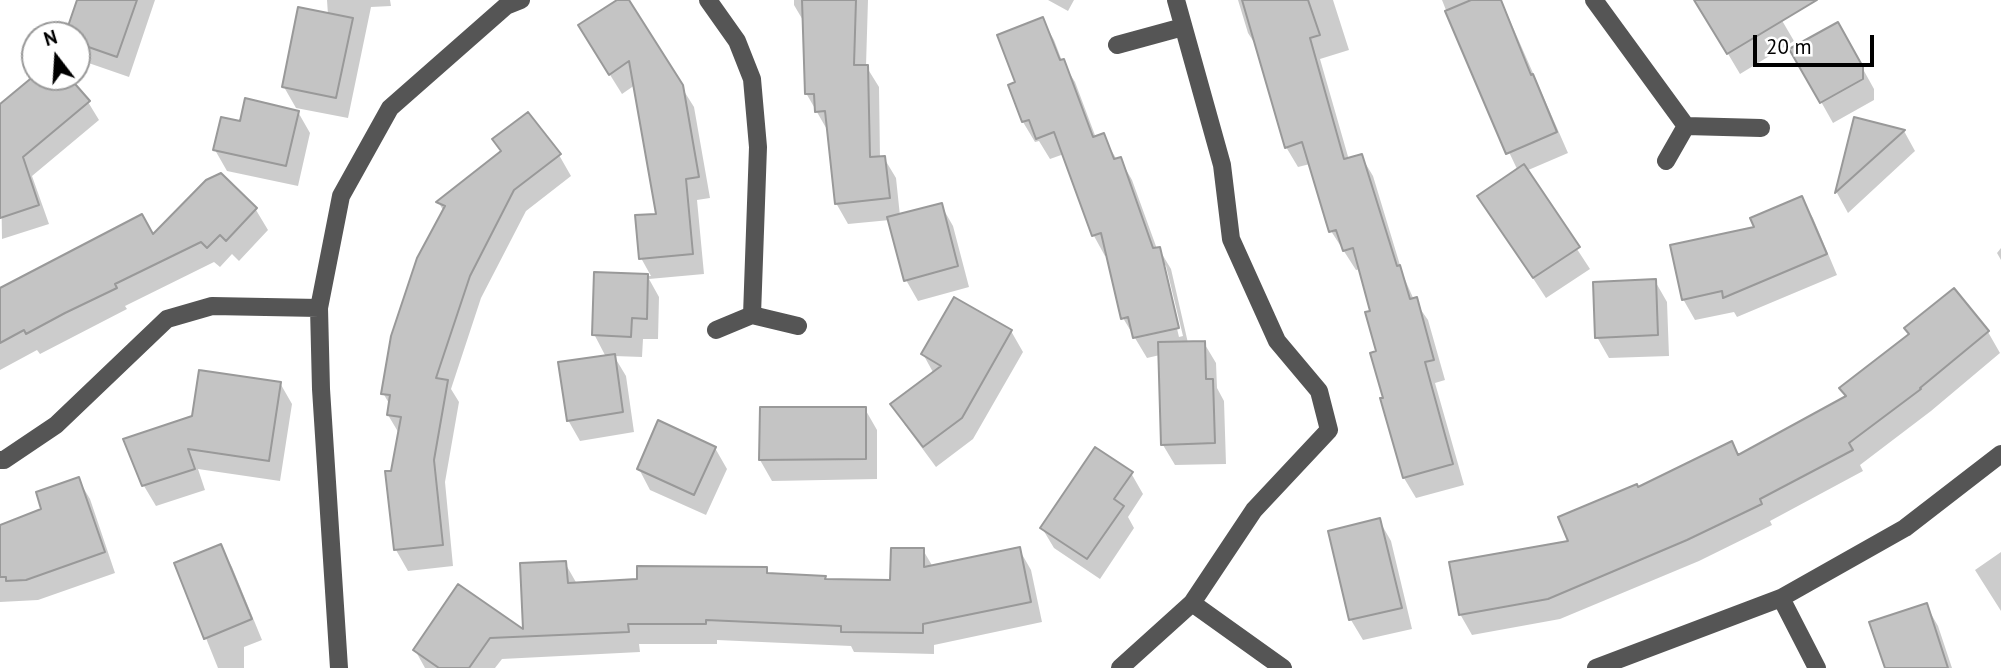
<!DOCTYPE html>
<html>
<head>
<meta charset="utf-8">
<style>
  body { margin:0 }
  #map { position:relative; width:2001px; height:668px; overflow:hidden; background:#fff; font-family:"PT Sans",sans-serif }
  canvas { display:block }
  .north { position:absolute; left:21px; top:21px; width:70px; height:70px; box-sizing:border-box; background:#fff; border:2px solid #999; border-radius:50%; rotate:343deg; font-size:19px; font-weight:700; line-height:28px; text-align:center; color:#000 }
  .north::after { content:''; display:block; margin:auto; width:24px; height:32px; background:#000; clip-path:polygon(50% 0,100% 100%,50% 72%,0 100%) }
  .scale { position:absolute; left:1753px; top:35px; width:121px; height:32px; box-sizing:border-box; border:4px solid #000; border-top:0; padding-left:9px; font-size:21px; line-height:24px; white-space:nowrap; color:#000; -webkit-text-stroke:5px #fff; paint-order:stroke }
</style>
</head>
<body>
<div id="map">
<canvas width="2001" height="668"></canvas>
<div class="north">N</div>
<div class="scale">20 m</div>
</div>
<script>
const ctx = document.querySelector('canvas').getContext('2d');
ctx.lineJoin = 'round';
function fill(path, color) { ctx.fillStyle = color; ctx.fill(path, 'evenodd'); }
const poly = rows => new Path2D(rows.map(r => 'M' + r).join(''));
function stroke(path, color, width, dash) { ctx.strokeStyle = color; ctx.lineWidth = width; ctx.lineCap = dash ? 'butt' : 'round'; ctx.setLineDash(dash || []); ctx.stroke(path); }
const shadow = poly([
  [79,0,155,0,129,77,77,59,77,35,67,35],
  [327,0,390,0,391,6,371,7,348,118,296,108,284,87,328,15],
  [620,0,627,0,694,107,710,198,697,200,704,274,649,279,659,297,658,339,643,339,642,357,614,356,626,376,634,432,580,441,568,420,606,357,594,334,596,274,651,276,641,258,658,215,635,85,622,94,592,46],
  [794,0,868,0,866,66,879,87,880,158,884,158,896,178,900,216,941,205,953,226,969,287,918,301,906,280,890,220,848,224,836,203,829,133,806,93,804,22,794,5],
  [1048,0,1074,0,1068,11],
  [1238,0,1333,0,1349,50,1320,59,1349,160,1361,156,1373,176,1403,275,1414,300,1428,320,1445,380,1435,383,1464,485,1416,498,1404,478,1385,399,1373,312,1361,269,1356,270,1331,231,1310,164,1298,167,1286,147,1259,50,1248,33],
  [1442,0,1501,0,1568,153,1526,171,1590,269,1546,298,1479,196,1518,171,1469,68],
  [1696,0,1770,0,1794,41,1740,74],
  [1042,19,1054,40,1062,61,1075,82,1096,138,1103,136,1117,160,1120,159,1132,180,1157,249,1159,249,1171,269,1188,343,1204,343,1216,363,1217,388,1224,401,1226,464,1175,465,1163,445,1160,355,1147,358,1123,318,1108,255,1105,256,1094,236,1064,154,1050,159,1039,141,1035,142,1023,122,1017,83],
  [1161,261,1166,266,1183,336,1179,337],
  [1838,24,1874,89,1874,100,1833,123,1792,50],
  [35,77,67,77,88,102,99,120,32,176,49,224,2,239,0,106],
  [298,112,310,133,298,186,227,171,215,150,242,123],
  [1855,119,1904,131,1915,151,1848,213,1837,193],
  [494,139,559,155,571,176,526,211,481,298,451,389,459,402,445,482,453,566,408,571,396,550,387,473,393,472,400,435,388,415,390,405,383,393,444,212,439,203,502,153],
  [221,175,256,210,268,230,239,261,232,254,220,267,214,262,125,306,127,309,40,354,37,350,0,370,0,290,153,236],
  [1801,198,1813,218,1837,275,1737,317,1734,312,1695,320,1683,299,1756,228],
  [2001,248,2001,260,1997,253],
  [1655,281,1667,302,1669,356,1609,358,1597,337],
  [1953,290,1988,332,2000,353,1931,411,1860,465,1863,471,1770,521,1772,525,1699,561,1560,619,1472,635,1460,614,1571,542,1637,489,1738,457,1847,397,1841,388,1911,335],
  [1011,331,1023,352,973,439,936,467,905,425,893,405,934,374,923,354],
  [280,383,292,404,280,481,198,469,205,490,156,506,144,486,125,440,194,417],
  [865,409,877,430,877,479,772,481,760,460],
  [715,448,727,469,706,515,650,490,639,469],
  [1131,473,1143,494,1128,517,1134,528,1100,579,1054,548,1042,528],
  [78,479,90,499,115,573,38,600,0,602,0,524,8,523,44,510],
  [1379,520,1391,541,1412,629,1363,640,1351,620,1330,532],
  [220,546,232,567,262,640,244,647,244,668,218,668,176,564],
  [1019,549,1031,570,1042,622,934,645,934,654,854,652,851,646,717,640,717,644,639,644,640,652,502,659,495,668,425,668,415,650,458,587,525,633,565,563,577,584,766,569,770,575,825,577,826,581,892,582,923,550,933,567],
  [2001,552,2001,611,1975,570],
  [1926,605,1938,626,1952,668,1887,668]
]);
const building = poly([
  [77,0,137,0,117,57,77,43,77,35,65,35,77,0],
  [617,0,629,0,683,85,699,177,686,179,693,254,639,259,635,215,656,214,629,61,609,75,578,25,617,0],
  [802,0,856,0,854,65,868,65,870,157,885,156,890,198,835,204,825,111,815,112,814,94,805,94,802,0],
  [1242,0,1308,0,1320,35,1310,38,1344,159,1362,154,1397,266,1400,265,1410,299,1417,297,1434,360,1425,362,1453,464,1403,478,1380,398,1383,398,1370,353,1376,351,1365,312,1370,311,1353,248,1343,251,1336,230,1329,232,1302,142,1285,148,1242,0],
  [1471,0,1501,0,1531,75,1533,74,1557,132,1506,154,1445,11,1471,0],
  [1694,0,1817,0,1727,54,1694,0],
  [298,7,353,18,336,98,282,87,298,7],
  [1043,17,1060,60,1064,59,1093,137,1104,133,1114,159,1121,157,1153,248,1160,247,1179,328,1133,338,1128,317,1121,319,1101,233,1092,236,1054,132,1036,139,1029,120,1022,122,1008,85,1015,82,997,35,1043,17],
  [1838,22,1863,67,1863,79,1820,103,1789,49,1838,22],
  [35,75,35,77,69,77,90,101,23,157,39,205,0,218,0,104,35,75],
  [245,98,299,111,286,166,213,150,221,117,240,121,245,98],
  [528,112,561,154,514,190,470,276,436,378,448,380,434,460,443,545,394,550,385,471,391,471,401,417,387,415,390,395,381,394,391,336,417,258,445,206,436,202,501,151,492,139,528,112],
  [1854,117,1905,130,1835,193,1854,117],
  [1524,164,1580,247,1533,278,1477,196,1524,164],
  [221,173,257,208,226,241,220,235,207,248,201,242,115,284,117,288,65,313,26,334,24,330,0,343,0,288,142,214,153,234,206,180,221,173],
  [1802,196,1827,254,1723,298,1722,291,1682,300,1670,245,1754,227,1750,218,1802,196],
  [942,203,958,266,904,281,887,217,942,203],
  [594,272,648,274,647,319,632,318,631,337,592,335,594,272],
  [1656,279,1658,335,1595,338,1593,282,1656,279],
  [1954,288,1989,331,1920,388,1921,389,1849,443,1853,450,1760,499,1762,504,1687,540,1548,599,1459,615,1449,562,1568,541,1558,517,1637,484,1638,487,1732,441,1738,455,1846,396,1839,388,1909,334,1904,328,1954,288],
  [954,297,1012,330,962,418,923,447,890,404,941,366,921,354,954,297],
  [1205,341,1206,379,1213,379,1215,443,1161,445,1158,342,1205,341],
  [615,354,623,412,567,421,558,362,615,354],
  [199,370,281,382,269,461,188,449,195,469,142,486,123,439,192,416,199,370],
  [760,407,866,407,866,459,759,460,760,407],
  [658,420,716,447,694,495,637,469,658,420],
  [1095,447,1133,472,1114,499,1124,506,1087,559,1040,528,1095,447],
  [79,477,105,552,26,580,6,581,6,577,0,577,0,525,41,509,36,492,79,477],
  [1380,518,1402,608,1349,620,1328,531,1380,518],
  [221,544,252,619,204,639,174,563,221,544],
  [1020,547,1031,602,923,624,923,633,841,632,841,626,706,620,706,624,628,624,629,632,490,638,469,668,439,668,413,650,458,584,523,629,520,563,566,561,568,583,637,579,637,566,767,567,767,573,826,576,825,579,890,580,891,548,924,548,924,567,1020,547],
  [1927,603,1948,668,1885,668,1869,622,1927,603]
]);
const minor = poly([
  [708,0,737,41,752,79,758,147,752,315],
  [1594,0,1686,126],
  [1117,45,1183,27],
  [1666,161,1686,126,1761,128],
  [716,330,752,315,798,326],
  [0,460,4,460,56,425,167,319,212,306,319,308],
  [1781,598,1817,668],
  [1192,603,1283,668],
  [339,668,321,389,319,308,341,196,390,108,506,6,521,0],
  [1120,668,1192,603,1254,510,1329,430,1319,391,1277,341,1231,239,1222,165,1176,0],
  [1596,668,1781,598,1905,528,2001,454]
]);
fill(shadow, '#0003');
fill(building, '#c4c4c4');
stroke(building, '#999', 2);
stroke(minor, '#555', 18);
</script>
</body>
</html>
